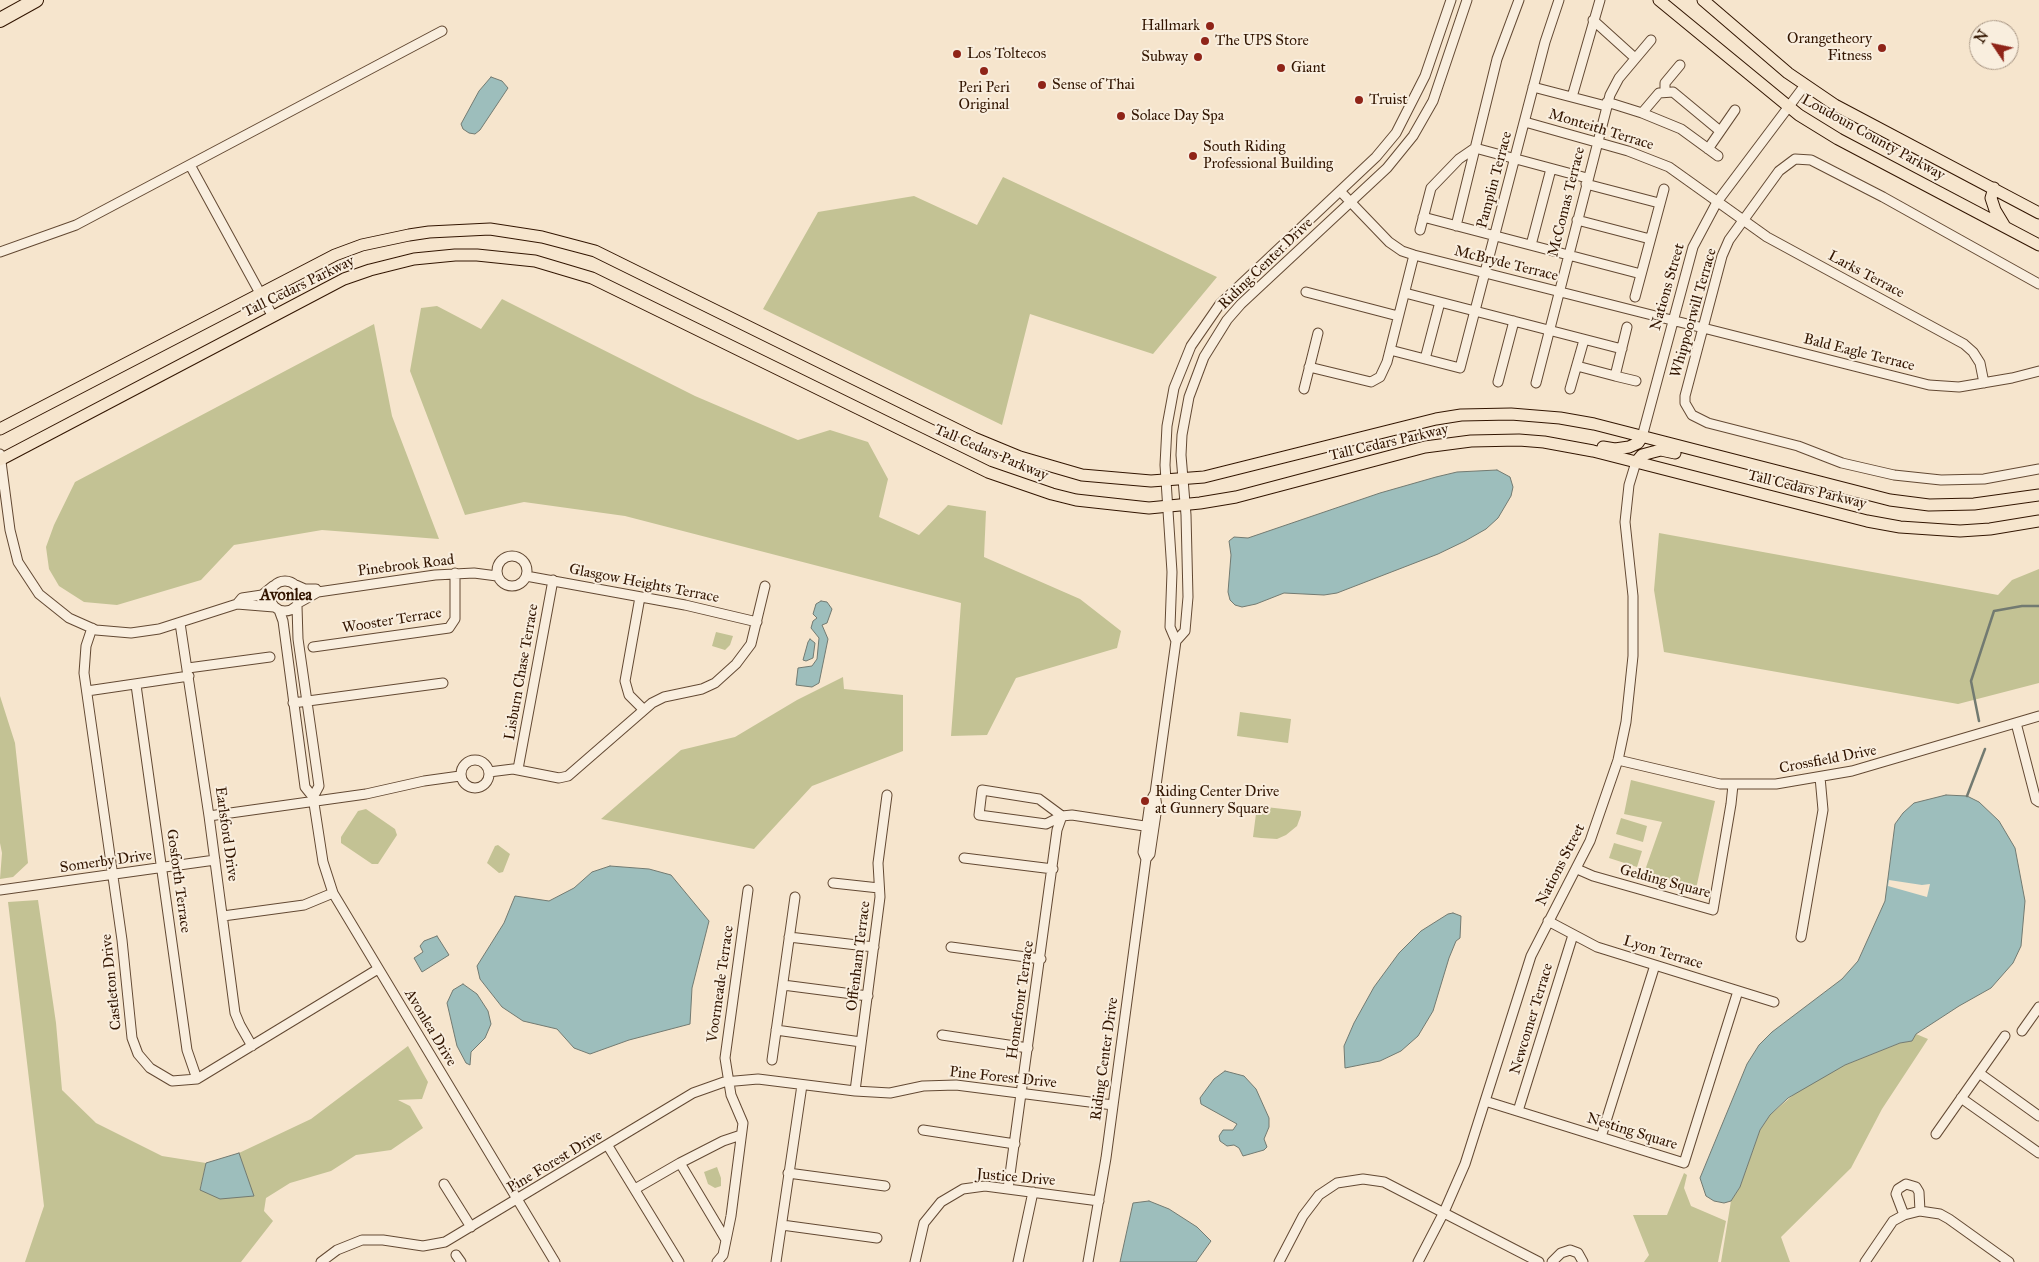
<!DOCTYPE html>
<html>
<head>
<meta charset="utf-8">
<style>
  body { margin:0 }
  #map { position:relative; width:2039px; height:1262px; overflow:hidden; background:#f6e5cd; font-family:"IM FELL Great Primer",serif }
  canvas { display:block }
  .north { position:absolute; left:1969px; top:20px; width:50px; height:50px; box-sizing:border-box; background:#f9eede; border:1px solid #a99785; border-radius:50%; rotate:304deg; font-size:14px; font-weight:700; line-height:20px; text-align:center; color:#321500 }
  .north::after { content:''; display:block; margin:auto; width:18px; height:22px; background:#8f2418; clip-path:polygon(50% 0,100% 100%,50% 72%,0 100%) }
</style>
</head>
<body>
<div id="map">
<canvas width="2039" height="1262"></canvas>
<div class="north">N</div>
</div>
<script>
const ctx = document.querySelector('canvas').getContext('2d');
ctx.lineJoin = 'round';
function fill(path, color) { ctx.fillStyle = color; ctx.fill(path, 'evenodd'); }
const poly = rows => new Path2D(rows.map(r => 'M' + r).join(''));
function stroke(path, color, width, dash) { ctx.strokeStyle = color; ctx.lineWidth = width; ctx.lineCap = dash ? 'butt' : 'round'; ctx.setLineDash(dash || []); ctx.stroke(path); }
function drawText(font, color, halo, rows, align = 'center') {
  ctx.font = font + ' "IM FELL Great Primer",serif'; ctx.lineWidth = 4; ctx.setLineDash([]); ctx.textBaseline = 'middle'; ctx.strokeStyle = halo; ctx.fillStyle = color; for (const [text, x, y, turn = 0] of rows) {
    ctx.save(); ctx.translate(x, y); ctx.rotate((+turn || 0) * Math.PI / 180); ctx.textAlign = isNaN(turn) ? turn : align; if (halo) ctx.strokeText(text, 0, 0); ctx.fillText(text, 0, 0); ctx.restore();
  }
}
const green = poly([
  [1003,177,1217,277,1153,354,1030,314,1002,425,763,309,818,212,914,196,977,225],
  [502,299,695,396,798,440,830,430,868,442,888,479,879,517,919,535,948,505,986,511,984,557,1080,599,1121,631,1117,648,1016,678,987,735,951,736,961,603,625,516,524,502,465,515,410,371,421,308,437,306,481,329],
  [374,324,392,416,439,539,322,530,234,545,201,580,117,605,84,602,59,586,49,569,46,547,54,525,75,482],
  [1659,533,1998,595,2012,580,2039,569,2039,683,1958,704,1664,652,1654,590],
  [716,632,733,636,730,645,725,650,712,646],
  [843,677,844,689,903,695,903,751,812,786,754,849,601,819,681,750,735,737,797,700],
  [0,696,15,743,28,863,13,877,0,879,2,853,0,843],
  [1240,712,1291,719,1288,743,1237,736],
  [1631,780,1715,801,1696,889,1644,873,1662,822,1624,814],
  [1257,806,1301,811,1301,815,1297,826,1286,835,1277,839,1261,838,1253,837],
  [366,809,395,829,397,835,378,864,372,864,341,843,341,837,358,811],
  [1621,818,1647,826,1643,842,1616,834],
  [1614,843,1642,851,1637,867,1609,858],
  [498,845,510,854,503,872,499,873,487,863,495,846],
  [38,900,56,1023,62,1090,96,1123,162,1156,206,1163,200,1189,253,1196,239,1153,311,1119,408,1046,428,1082,422,1099,398,1100,410,1106,423,1128,391,1150,356,1155,331,1171,290,1183,266,1198,264,1211,273,1221,241,1262,25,1262,44,1206,8,902],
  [1916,1034,1928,1039,1882,1109,1851,1168,1781,1237,1790,1262,1721,1262,1731,1201,1740,1187,1760,1130,1770,1115,1800,1089,1845,1065,1900,1043,1912,1041],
  [717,1167,721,1178,721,1186,715,1188,708,1184,704,1172],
  [1684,1173,1687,1175,1684,1188,1691,1206,1726,1221,1718,1262,1644,1262,1649,1255,1633,1215,1667,1215]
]);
const water = poly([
  [491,77,502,81,508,88,480,130,475,134,469,133,463,129,461,124,479,91,491,77],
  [1497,470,1510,477,1513,487,1511,496,1498,518,1486,529,1465,541,1438,554,1337,593,1324,595,1284,593,1256,604,1242,607,1235,605,1230,600,1228,592,1231,555,1229,541,1234,537,1248,538,1380,493,1436,477,1457,472,1497,470],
  [821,601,827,602,832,609,827,623,822,625,828,639,819,683,812,687,796,685,798,668,812,666,817,659,819,638,811,628,813,621,817,618,813,614,816,604,821,601],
  [810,639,815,643,813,658,806,661,803,660,808,642,810,639],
  [1946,795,1967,796,1979,802,1999,821,2015,848,2025,901,2021,946,2013,963,1991,988,1959,1006,1916,1034,1912,1041,1900,1043,1845,1065,1788,1098,1770,1115,1760,1130,1740,1187,1731,1201,1724,1203,1714,1201,1706,1196,1700,1178,1747,1064,1759,1045,1772,1032,1842,979,1858,961,1885,901,1895,824,1903,813,1914,803,1946,795],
  [610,866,649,869,671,875,709,921,692,988,690,1024,629,1040,590,1054,574,1048,557,1029,523,1021,502,1007,480,979,477,966,504,923,515,896,549,901,574,888,592,872,610,866],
  [1453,913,1461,916,1460,938,1456,941,1449,958,1433,1011,1418,1036,1401,1051,1380,1061,1345,1068,1344,1046,1354,1023,1374,987,1399,953,1421,931,1448,914,1453,913],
  [437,936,449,955,422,972,414,958,423,952,420,946,424,941,437,936],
  [463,984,477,994,488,1011,491,1024,485,1038,471,1052,470,1065,466,1063,457,1046,447,1003,453,990,463,984],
  [1225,1071,1244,1076,1256,1089,1269,1118,1269,1127,1264,1139,1267,1147,1264,1150,1243,1156,1239,1148,1234,1145,1227,1146,1220,1141,1219,1136,1223,1130,1233,1130,1237,1124,1201,1104,1200,1098,1214,1079,1225,1071],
  [239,1153,254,1196,220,1199,200,1190,206,1163,239,1153],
  [1149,1201,1169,1209,1197,1227,1211,1241,1196,1262,1120,1262,1133,1203,1149,1201]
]);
const pier = poly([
  [1889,880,1922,885,1930,884,1927,897,1888,886]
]);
const stream = poly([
  [1979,721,1971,681,1994,611,2022,606,2039,606],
  [1967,796,1985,749]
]);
const minor = poly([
  [1593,20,1635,58],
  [1533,87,1606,106],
  [1665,91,1665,83,1680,65],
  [1572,97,1600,0],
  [1607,102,1642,113,1659,93,1673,92,1720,131],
  [1642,113,1681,129,1718,156],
  [1525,122,1628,151,1669,167,1767,237,1964,344,1973,352,1980,363,1984,383],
  [1708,149,1735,110],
  [190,165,272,315],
  [1586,184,1659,203],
  [1340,191,1389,242,1402,251,1414,255,1929,385,1959,387,2012,378,2039,371],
  [1423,217,1641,274],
  [1577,220,1650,239],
  [1456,226,1497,59,1519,0],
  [1420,230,1431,188,1459,159,1475,148,1587,178],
  [1531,245,1551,169],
  [0,252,76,225,442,31],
  [2039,284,1883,197,1811,160,1795,159,1779,171,1729,240,1722,256,1685,396,1685,403,1692,415,1708,423,1798,446,1842,463,1894,475,1941,480,1984,479,2039,469],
  [1306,292,1398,316],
  [1405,293,1622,349],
  [1635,297,1664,189],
  [1627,327,1615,376,1636,381],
  [1390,350,1460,368,1545,42,1559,0],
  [1425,359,1440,302],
  [1577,366,1615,376],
  [1309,367,1371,382,1380,377,1387,362,1414,255],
  [1498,382,1514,321],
  [1536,383,1610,95,1619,78,1651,40],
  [1304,389,1318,333],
  [1570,389,1584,340],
  [1642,437,1693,247,1717,202,1805,85],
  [0,454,10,530,18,562,39,594,69,618,96,630,131,633,159,629,237,604,274,607],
  '497 571a15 15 0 1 1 30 0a15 15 0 1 1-30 0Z',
  [526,576,685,605,757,622],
  '270 596a15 15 0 1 1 30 0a15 15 0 1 1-30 0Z',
  [296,585,305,589,316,589,318,592],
  [640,597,625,681,629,695,644,710],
  [300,602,318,592,435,575,474,573,497,576],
  [237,604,242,598,262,595,273,586],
  [297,606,298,639,319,786,313,797],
  [279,610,283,621,305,787,313,797,323,862,333,893,555,1262],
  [180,623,209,816,235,1013,240,1025,252,1046],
  [92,628,86,646,84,673,122,940,132,1038,138,1054,150,1068,172,1081,197,1079,378,969],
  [1176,641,1185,631,1188,597,1186,515,1181,455,1182,435,1189,397,1204,357,1227,320,1241,304,1387,168,1413,136,1433,101,1467,0],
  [313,647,449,628,455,619,455,573],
  [188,668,270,657],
  [136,685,187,1050,197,1079],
  [87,691,189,676],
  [293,703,443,683],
  [2016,723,2036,800,2039,802],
  '461 774a14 14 0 1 1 28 0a14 14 0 1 1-28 0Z',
  [1618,760,1720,784,1776,784,1852,771,2039,716],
  [518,769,553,580],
  [489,772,513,769,559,778,568,776,652,703,664,697,702,689,715,683,736,664,751,644,765,586],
  [209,816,366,794,424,781,460,776],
  [1062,816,1039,799,982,790,979,815,1046,824,1062,816,1072,815,1151,827],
  [964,858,1053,869],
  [1146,859,1150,854,1157,807,1155,793,1176,641,1170,627,1172,572,1165,465,1167,426,1174,388,1191,346,1220,304,1376,157,1396,133,1425,76,1451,0],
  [1577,869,1593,876,1713,910,1731,804,1733,785],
  [833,883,879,888],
  [0,890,215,860],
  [223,916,304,905,333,893],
  [1548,921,1597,947,1774,1002],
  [789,937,874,947],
  [1801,937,1823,810,1820,777],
  [951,947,1041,959],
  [783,985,868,996],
  [776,1030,861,1042],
  [2022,1031,2039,1007],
  [942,1035,1028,1048],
  [772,1060,795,897],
  [1979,1073,2039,1116],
  [855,1091,880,897,878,863,887,795],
  [1961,1098,2039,1153],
  [1485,1101,1684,1163,1738,991],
  [1518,1111,1573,935],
  [923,1130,1015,1144],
  [1936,1134,2005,1036],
  [1601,1137,1655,965],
  [608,1146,679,1262],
  [680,1163,726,1240],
  [788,1173,885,1186],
  [444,1184,471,1227],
  [635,1189,680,1163,723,1141,741,1135],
  [1008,1189,1057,830,1062,816],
  [1904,1215,1896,1194,1898,1189,1906,1184,1916,1187,1919,1192,1920,1211],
  [782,1225,877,1238],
  [456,1255,461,1262],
  [321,1262,337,1250,362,1240,383,1240,423,1246,445,1242,693,1093,724,1082,758,1079,855,1091,890,1093,923,1086,956,1085,1113,1105],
  [717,1262,723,1255,731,1216,743,1123,731,1095,725,1058,748,890],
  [776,1262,802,1085],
  [915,1262,924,1223,941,1202,963,1189,985,1186,1099,1201],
  [1018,1262,1033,1192],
  [1088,1262,1106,1158,1146,859,1143,852,1150,802,1155,793],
  [1279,1262,1303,1216,1319,1195,1337,1183,1363,1179,1384,1182,1539,1262],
  [1418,1262,1444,1212,1465,1164,1531,956,1590,841,1618,760,1626,722,1633,656,1633,596,1625,522,1629,485,1636,462],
  [1552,1262,1561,1253,1570,1250,1578,1253,1583,1262],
  [1865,1262,1893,1221,1904,1215,1920,1211,1940,1214,1949,1219,2009,1262]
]);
const major = poly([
  [1659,0,1799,115,1838,139,2039,245],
  [1703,0,1788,73,1835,105,2039,213],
  [1994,188,1991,198,1995,210,2004,225],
  [0,429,335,255,362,245,409,235,429,232,490,229,542,237,595,251,974,438,1020,457,1082,475,1151,481,1204,477,1436,419,1461,415,1511,414,1560,418,1594,424,1890,500,1929,505,1974,504,2039,495],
  [1603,447,1615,449,1629,447,1638,443,1642,437],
  [0,460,344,279,370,270,414,259,455,255,477,255,535,261,592,278,988,472,1052,494,1076,500,1149,508,1200,503,1236,497,1425,447,1471,441,1519,440,1544,442,1593,451,1867,521,1900,527,1960,531,1990,529,2039,521],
  [1636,462,1642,455,1653,452,1661,450,1675,453]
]);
const highway = poly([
  [0,20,36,0]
]);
const markers = [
  [1210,26,5,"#8f2418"],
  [1205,41,5,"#8f2418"],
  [1882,48,5,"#8f2418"],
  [957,54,5,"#8f2418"],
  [1198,57,5,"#8f2418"],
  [1281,68,5,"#8f2418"],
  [984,71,5,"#8f2418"],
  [1042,85,5,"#8f2418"],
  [1359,100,5,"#8f2418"],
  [1121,116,5,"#8f2418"],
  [1193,156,5,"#8f2418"],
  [1145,801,5,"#8f2418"]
];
const poiNames = [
  ["Hallmark",1200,26,"right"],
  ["Orangetheory",1872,39,"right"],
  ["Fitness",1872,56,"right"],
  ["The UPS Store",1215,41],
  ["Los Toltecos",967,54],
  ["Subway",1188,57,"right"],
  ["Giant",1291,68],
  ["Sense of Thai",1052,85],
  ["Peri Peri",984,88,"center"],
  ["Original",984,105,"center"],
  ["Truist",1369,100],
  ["Solace Day Spa",1131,116],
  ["South Riding",1203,147],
  ["Professional Building",1203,164],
  ["Riding Center Drive",1155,792],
  ["at Gunnery Square",1155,809]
];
const streetNames = [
  ["Monteith Terrace",1601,130,17],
  ["Loudoun County Parkway",1873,138,29],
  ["Pamplin Terrace",1495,180,-75],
  ["McComas Terrace",1567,202,-76],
  ["Riding Center Drive",1266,264,-44],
  ["McBryde Terrace",1506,264,14],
  ["Larks Terrace",1866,275,28],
  ["Tall Cedars Parkway",299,287,-26],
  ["Nations Street",1668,287,-74],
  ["Whippoorwill Terrace",1694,313,-74],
  ["Bald Eagle Terrace",1859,353,14],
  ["Tall Cedars Parkway",1389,443,-13],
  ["Tall Cedars Parkway",991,453,23],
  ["Tall Cedars Parkway",1807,490,14],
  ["Pinebrook Road",406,566,-7],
  ["Glasgow Heights Terrace",644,584,11],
  ["Wooster Terrace",392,621,-9],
  ["Lisburn Chase Terrace",522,672,-80],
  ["Crossfield Drive",1828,760,-11],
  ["Earlsford Drive",226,834,82],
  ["Somerby Drive",106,862,-8],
  ["Nations Street",1561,865,-63],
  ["Gosforth Terrace",178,881,82],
  ["Gelding Square",1665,882,15],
  ["Lyon Terrace",1663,953,17],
  ["Offenham Terrace",859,956,-83],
  ["Castleton Drive",112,982,-96],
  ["Voormeade Terrace",721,984,-82],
  ["Homefront Terrace",1021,1000,-82],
  ["Newcomer Terrace",1532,1019,-73],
  ["Avonlea Drive",430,1028,59],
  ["Riding Center Drive",1105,1059,-82],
  ["Pine Forest Drive",1003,1078,6],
  ["Nesting Square",1632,1132,17],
  ["Pine Forest Drive",555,1162,-31],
  ["Justice Drive",1016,1178,5]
];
const neighbourhoodNames = [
  ["Avonlea",286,596]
];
fill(green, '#c3c294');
fill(water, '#9dbebc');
stroke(water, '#727a71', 1);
fill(pier, '#f6e5cd');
stroke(stream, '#727a71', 2.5);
stroke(minor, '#634933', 11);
stroke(major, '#321500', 13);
stroke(highway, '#321500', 16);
stroke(minor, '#f9eede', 9);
stroke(major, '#f6e5cd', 11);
stroke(highway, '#f6e5cd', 14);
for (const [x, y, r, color] of markers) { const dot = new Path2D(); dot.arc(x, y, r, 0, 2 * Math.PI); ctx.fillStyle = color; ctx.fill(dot); stroke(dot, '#f9eede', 2); }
drawText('15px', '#321500', '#f9eede', poiNames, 'left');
drawText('15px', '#321500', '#f9eede', streetNames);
drawText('bold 16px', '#321500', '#f9eede', neighbourhoodNames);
</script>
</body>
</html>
